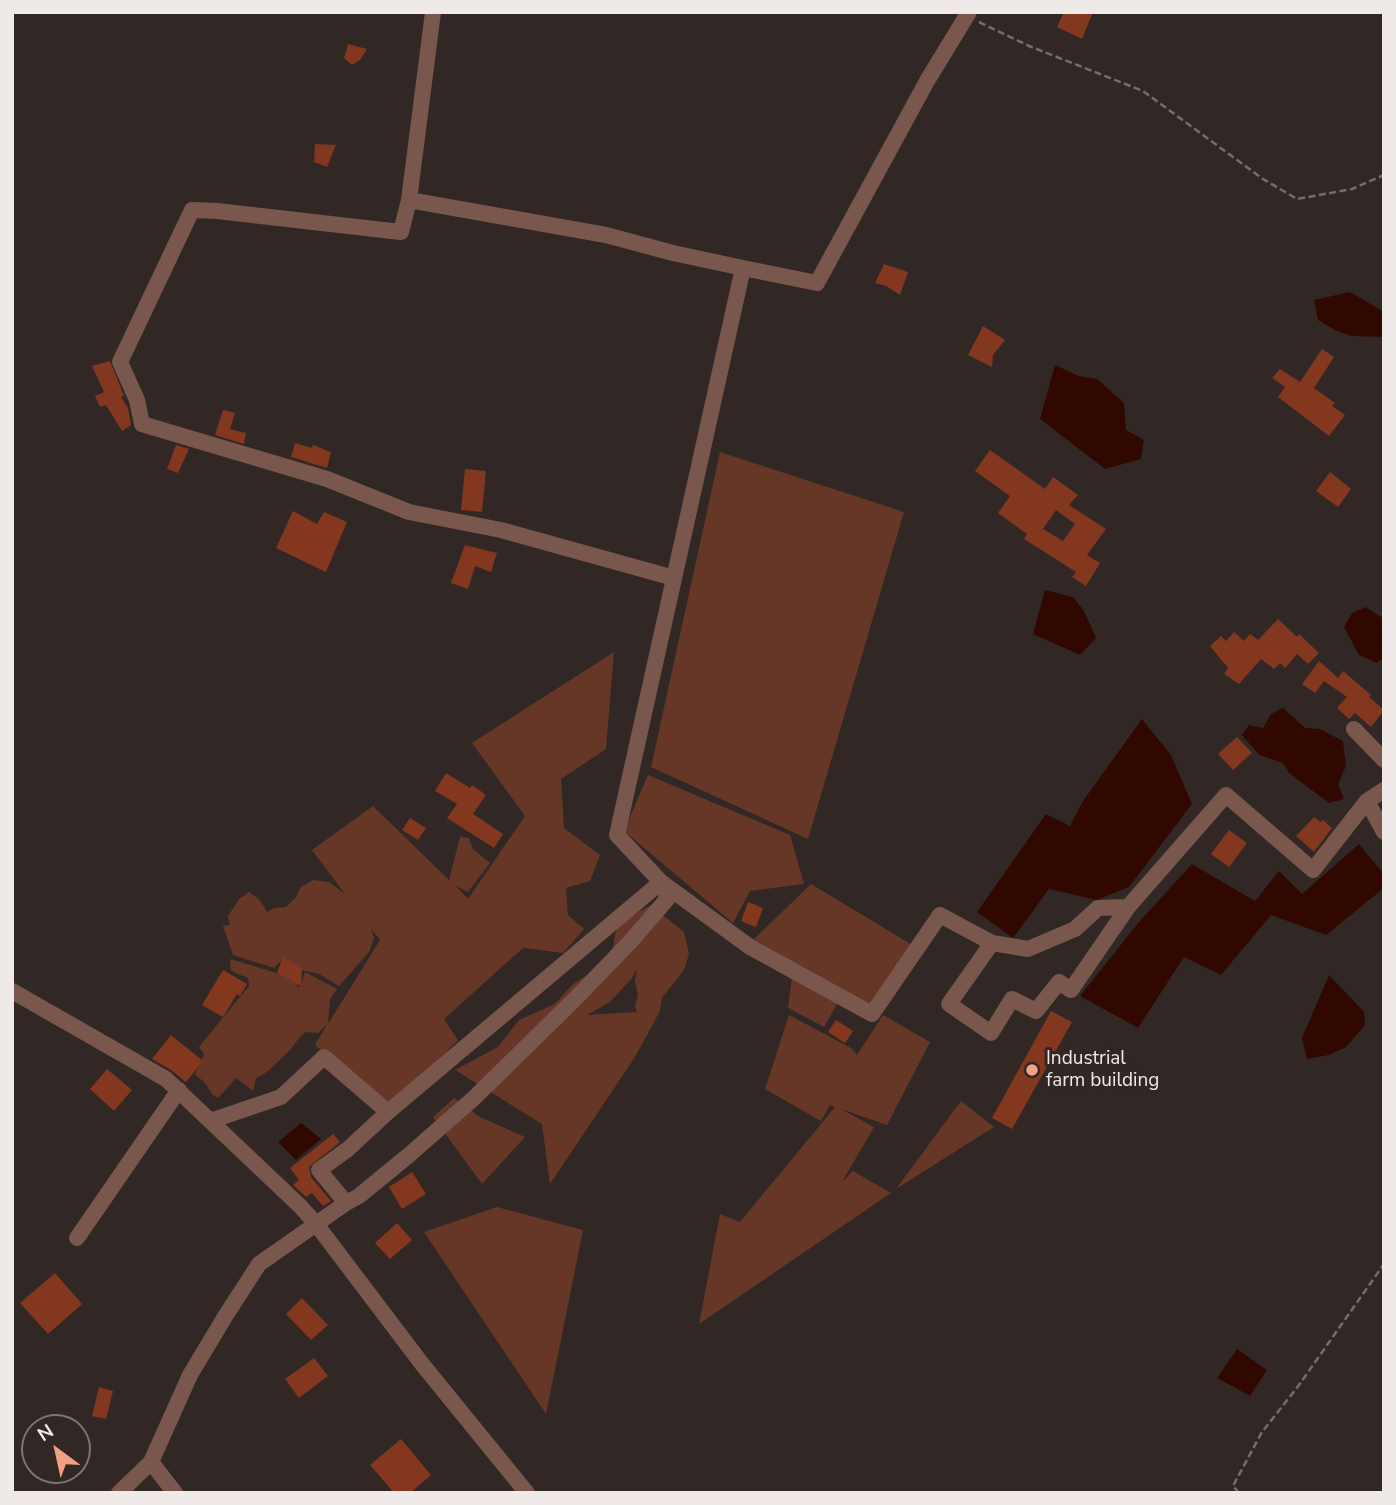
<!DOCTYPE html>
<html>
<head>
<meta charset="utf-8">
<style>
  body { margin:0 }
  #map { position:relative; width:1396px; height:1505px; overflow:hidden; background:#312826; font-family:"Nunito Sans",sans-serif }
  canvas { display:block }
  .frame { position:absolute; inset:0; border:14px solid #efe9e7; pointer-events:none }
  .north { position:absolute; left:21px; top:1414px; width:70px; height:70px; box-sizing:border-box; background:#312826; border:2px solid #7d7573; border-radius:50%; rotate:327deg; font-size:19px; font-weight:700; line-height:28px; text-align:center; color:#efe9e7 }
  .north::after { content:''; display:block; margin:auto; width:24px; height:32px; background:#f39f84; clip-path:polygon(50% 0,100% 100%,50% 72%,0 100%) }
</style>
</head>
<body>
<div id="map">
<canvas width="1396" height="1505"></canvas>
<div class="frame"></div>
<div class="north">N</div>
</div>
<script>
const ctx = document.querySelector('canvas').getContext('2d');
ctx.lineJoin = 'round';
function fill(path, color) { ctx.fillStyle = color; ctx.fill(path, 'evenodd'); }
const poly = rows => new Path2D(rows.map(r => 'M' + r).join(''));
function stroke(path, color, width, dash) { ctx.strokeStyle = color; ctx.lineWidth = width; ctx.lineCap = dash ? 'butt' : 'round'; ctx.setLineDash(dash || []); ctx.stroke(path); }
function drawText(font, color, halo, rows, align = 'center') {
  ctx.font = font + ' "Nunito Sans",sans-serif'; ctx.lineWidth = 6; ctx.setLineDash([]); ctx.textBaseline = 'middle'; ctx.strokeStyle = halo; ctx.fillStyle = color; for (const [text, x, y, turn = 0] of rows) {
    ctx.save(); ctx.translate(x, y); ctx.rotate((+turn || 0) * Math.PI / 180); ctx.textAlign = isNaN(turn) ? turn : align; if (halo) ctx.strokeText(text, 0, 0); ctx.fillText(text, 0, 0); ctx.restore();
  }
}
const green = poly([
  [720,452,904,512,808,839,651,767],
  [614,652,606,749,561,779,564,828,600,855,590,881,566,888,568,915,584,929,563,953,523,948,444,1019,458,1040,388,1112,315,1045,327,1024,318,1033,305,1032,299,1038,291,1049,267,1072,256,1078,253,1091,236,1078,218,1098,212,1094,205,1083,195,1074,204,1054,199,1047,249,986,248,978,231,971,230,959,277,973,282,960,274,968,233,955,223,926,230,925,228,916,239,899,249,892,259,899,267,912,274,908,286,907,296,897,301,887,313,880,329,882,345,894,312,850,373,806,449,880,460,837,469,838,473,849,490,863,468,892,456,886,468,899,525,816,472,743],
  [371,929,380,940,328,1024,330,999,337,989,305,972,301,986,297,987,302,970,319,974,339,986,369,952,374,938],
  [648,775,790,835,804,884,750,891,733,923,624,831],
  [811,884,914,946,873,1009,751,942],
  [653,904,659,912,684,932,689,954,684,970,662,998,660,1011,635,1057,550,1184,542,1124,455,1070,498,1047,519,1020,555,1004,573,984,601,966,612,954,616,929,632,915],
  [637,968,635,981,638,995,635,1006,637,1012,587,1015,610,1002,632,978],
  [792,977,838,1002,824,1027,788,1008],
  [789,1015,851,1048,857,1055,883,1015,930,1042,887,1125,841,1109,874,1127,842,1182,853,1171,891,1193,699,1324,720,1214,740,1222,835,1107,830,1105,821,1121,765,1089],
  [454,1098,480,1117,525,1137,482,1184,433,1117],
  [961,1101,994,1127,896,1189],
  [497,1207,583,1230,546,1414,424,1232]
]);
const water = poly([
  [1350,292,1384,312,1384,337,1351,336,1335,330,1318,320,1314,300],
  [1055,365,1079,376,1097,379,1124,403,1126,430,1144,440,1141,459,1105,469,1040,419],
  [1045,590,1073,597,1084,611,1096,638,1080,655,1033,634],
  [1366,607,1384,619,1384,657,1377,663,1359,655,1344,627,1352,613],
  [1283,708,1305,728,1320,729,1343,741,1346,766,1338,784,1344,799,1329,803,1289,773,1283,763,1259,755,1242,735,1249,725,1263,728,1271,714],
  [1142,719,1171,755,1192,804,1129,887,1097,900,1049,889,1013,938,977,912,1046,814,1070,826,1083,801],
  [1359,844,1384,874,1384,888,1326,935,1271,915,1221,975,1184,957,1138,1028,1080,996,1139,922,1192,864,1255,901,1279,871,1302,894],
  [1329,975,1364,1012,1365,1025,1346,1047,1329,1055,1307,1059,1302,1038],
  [301,1123,321,1139,296,1160,278,1142],
  [1237,1349,1267,1370,1250,1396,1217,1378]
]);
const building = poly([
  [1064,12,1093,12,1082,39,1057,27],
  [348,44,367,49,360,60,352,65,344,58],
  [315,144,336,145,327,167,314,162],
  [884,264,908,272,900,295,886,286,875,283],
  [983,326,1005,340,993,355,992,367,968,355],
  [1322,349,1334,357,1314,388,1335,403,1332,406,1345,415,1329,436,1278,397,1285,387,1272,378,1280,369,1300,382],
  [110,361,124,396,121,397,128,408,131,425,122,431,106,405,100,407,95,396,104,392,92,366],
  [223,410,235,413,230,429,246,433,244,444,215,435],
  [295,443,312,448,313,445,331,452,327,468,291,457],
  [176,445,189,449,178,473,167,469],
  [990,450,1045,489,1053,477,1078,495,1069,505,1106,529,1087,555,1100,563,1086,586,1072,577,1076,572,1024,539,1027,534,998,513,1010,496,975,471],
  [1056,510,1075,524,1063,541,1043,529],
  [465,469,486,471,482,512,461,510],
  [1330,472,1351,489,1338,507,1316,491],
  [293,511,317,524,324,512,347,522,326,572,276,548],
  [465,545,497,553,491,572,475,566,468,589,451,583],
  [1278,619,1297,637,1299,634,1319,653,1308,664,1297,654,1285,668,1280,663,1274,669,1261,659,1239,684,1224,674,1228,668,1210,646,1221,636,1226,641,1234,632,1244,641,1250,634,1258,640],
  [1319,661,1338,678,1343,671,1371,695,1369,697,1384,710,1371,727,1355,713,1349,719,1337,708,1347,697,1324,681,1315,693,1302,684],
  [1237,737,1252,753,1233,770,1218,754],
  [446,773,470,788,472,785,486,795,473,814,503,834,494,848,447,818,457,804,435,791],
  [1314,817,1321,822,1323,820,1332,828,1314,852,1296,836],
  [410,818,426,828,418,840,402,830],
  [1229,830,1247,843,1229,867,1211,854],
  [748,902,763,908,756,927,741,921],
  [283,957,302,969,301,986,277,973],
  [223,970,247,984,240,996,237,994,223,1017,202,1005],
  [1051,1011,1072,1022,1012,1129,992,1118],
  [836,1020,853,1031,845,1043,828,1032],
  [171,1035,203,1061,186,1082,171,1070,152,1059],
  [107,1069,132,1090,114,1111,90,1089],
  [333,1134,340,1142,309,1167,311,1177,331,1201,323,1206,312,1193,306,1197,293,1185,299,1180,290,1168],
  [412,1172,426,1194,402,1209,389,1187],
  [397,1223,412,1240,390,1259,375,1243],
  [55,1273,82,1304,48,1334,20,1303],
  [302,1298,328,1325,311,1340,286,1314],
  [314,1358,328,1376,299,1398,285,1379],
  [99,1387,113,1391,106,1419,92,1416],
  [401,1439,431,1475,410,1493,394,1493,370,1465]
]);
const path = poly([
  [979,22,1029,46,1143,91,1263,179,1297,199,1352,189,1384,175],
  [1239,1493,1233,1486,1262,1432,1299,1385,1384,1264]
]);
const minor = poly([
  [433,12,409,200,606,235,673,253,743,268],
  [409,200,401,232,217,211,192,210,120,362,137,400,142,424,327,479,409,512,501,530,674,578],
  [1354,729,1384,760],
  [1367,801,1384,790],
  [661,882,750,947,872,1014,940,915,992,943,949,1004,991,1033,1012,999,1036,1011,1059,982,1071,990,1128,907,1226,795,1313,870,1367,801,1384,832],
  [992,943,1028,949,1075,929,1098,908,1128,907],
  [12,991,166,1079,300,1206,316,1224,422,1364,527,1493],
  [210,1121,281,1097,324,1057,388,1112],
  [346,1203,359,1196,409,1155,474,1098,575,999,631,941,668,898,661,882],
  [77,1238,179,1090],
  [119,1493,151,1462],
  [175,1493,151,1462,190,1375,226,1315,259,1264,346,1203,319,1170,348,1149,388,1112,661,882,617,835,743,268,817,283,927,81,969,12]
]);
const markers = [
  [1032,1070,7,"#f39f84"]
];
const poiNames = [
  ["Industrial",1046,1059],
  ["farm building",1046,1081]
];
fill(green, '#663627');
fill(water, '#300800');
fill(building, '#83371e');
stroke(path, '#746d6b', 2.5, [7, 3.5]);
stroke(minor, '#7a574c', 16);
for (const [x, y, r, color] of markers) { const dot = new Path2D(); dot.arc(x, y, r, 0, 2 * Math.PI); ctx.fillStyle = color; ctx.fill(dot); stroke(dot, '#312826', 2.5); }
drawText('19px', '#efe9e7', '#312826', poiNames, 'left');
</script>
</body>
</html>
